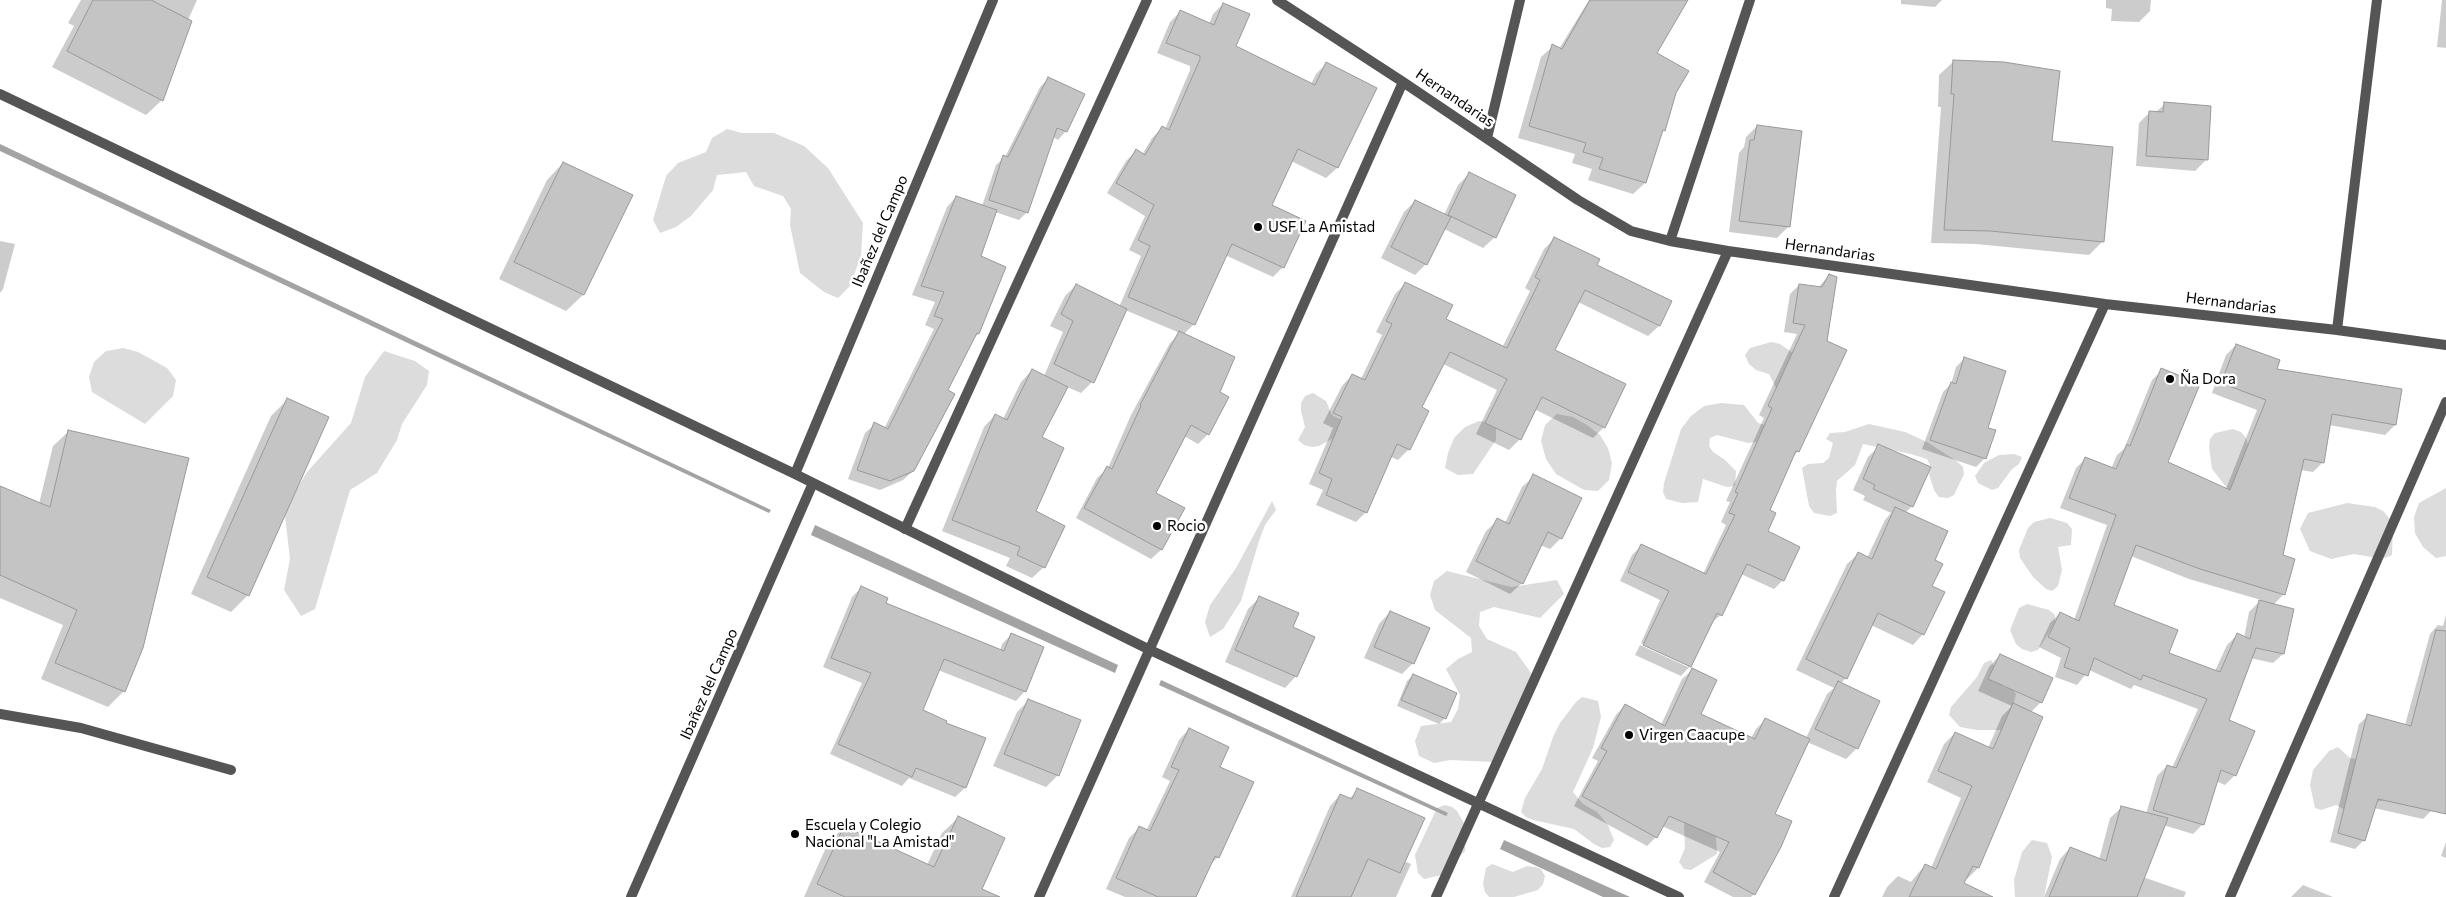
<!DOCTYPE html>
<html>
<head>
<meta charset="utf-8">
<style>
  body { margin:0 }
  canvas { display:block; background:#fff }
</style>
</head>
<body>
<canvas width="2446" height="897"></canvas>
<script>
const ctx = document.querySelector('canvas').getContext('2d');
ctx.lineJoin = 'round';
function fill(path, color) { ctx.fillStyle = color; ctx.fill(path, 'evenodd'); }
const poly = rows => new Path2D(rows.map(r => 'M' + r).join(''));
function stroke(path, color, width, dash) { ctx.strokeStyle = color; ctx.lineWidth = width; ctx.lineCap = dash ? 'butt' : 'round'; ctx.setLineDash(dash || []); ctx.stroke(path); }
function drawText(font, color, halo, rows, align = 'center') {
  ctx.font = font + ' Commissioner,sans-serif'; ctx.lineWidth = 5; ctx.setLineDash([]); ctx.textBaseline = 'middle'; ctx.strokeStyle = halo; ctx.fillStyle = color; for (const [text, x, y, turn = 0] of rows) {
    ctx.save(); ctx.translate(x, y); ctx.rotate((+turn || 0) * Math.PI / 180); ctx.textAlign = isNaN(turn) ? turn : align; if (halo) ctx.strokeText(text, 0, 0); ctx.fillText(text, 0, 0); ctx.restore();
  }
}
const green = poly([
  [727,129,742,133,774,133,788,139,804,146,828,168,863,223,861,256,850,286,838,298,824,292,800,273,790,225,791,209,783,196,754,186,746,172,717,175,713,190,691,216,676,227,660,233,653,220,666,176,678,163,706,152,712,138],
  [1771,342,1780,344,1793,353,1778,392,1769,374,1756,370,1749,364,1745,355,1750,348],
  [123,348,138,352,167,368,176,380,173,396,145,424,92,392,89,377,94,362,106,351],
  [384,351,415,361,429,371,427,385,402,424,397,440,377,473,350,490,315,609,301,616,284,590,290,559,285,516,289,502,307,472,351,423,365,377],
  [1313,393,1326,401,1332,415,1340,419,1343,426,1343,433,1319,446,1312,447,1304,445,1298,440,1305,427,1301,411,1301,403,1305,396],
  [1721,403,1744,405,1758,423,1772,427,1769,451,1756,442,1748,443,1717,435,1710,438,1709,446,1713,452,1725,460,1736,471,1735,486,1727,487,1703,479,1698,502,1682,503,1666,499,1663,492,1664,483,1681,429,1691,416,1704,406],
  [1557,414,1573,417,1587,425,1600,435,1608,448,1612,463,1609,480,1598,491,1584,490,1556,474,1546,459,1541,441,1545,425],
  [1479,421,1496,423,1496,440,1473,474,1458,475,1445,468,1448,453,1454,438,1465,427],
  [1869,424,1905,432,1927,442,1958,462,1963,467,1964,474,1954,495,1948,498,1939,497,1934,490,1929,474,1931,467,1927,459,1911,454,1863,444,1855,465,1837,481,1836,489,1837,513,1830,516,1814,513,1809,506,1802,468,1808,464,1823,463,1829,458,1833,443,1826,439,1830,433,1845,432],
  [2233,429,2241,432,2246,438,2253,462,2231,493,2212,469,2209,447,2210,439,2215,433],
  [2014,454,2022,457,2019,464,2012,469,1998,488,1992,490,1978,483,1975,476,1984,463,1999,455],
  [2446,488,2446,556,2436,558,2423,547,2415,533,2414,517,2419,503],
  [1272,501,1276,510,1265,525,1259,541,1241,601,1223,629,1210,637,1205,622,1210,605,1236,568],
  [2347,503,2375,507,2383,511,2389,518,2393,527,2392,555,2385,558,2377,558,2354,554,2331,559,2310,551,2300,529,2308,513],
  [2050,518,2067,523,2072,529,2071,545,2058,547,2062,570,2058,586,2052,591,2046,589,2033,577,2020,558,2019,550,2028,528,2034,522],
  [1447,571,1511,587,1557,580,1564,594,1540,618,1494,607,1480,612,1479,626,1487,639,1516,652,1531,673,1527,688,1494,762,1450,760,1434,763,1419,756,1415,741,1421,726,1451,722,1458,709,1460,695,1446,669,1458,659,1472,652,1471,638,1435,610,1430,595,1434,581],
  [2027,604,2049,610,2055,615,2055,623,2038,650,2031,652,2022,649,2016,644,2010,630,2019,608],
  [1991,660,1995,668,1998,682,2004,687,2011,688,2016,694,2012,710,2001,730,1977,730,1960,727,1949,715,1951,707,1977,677,1984,663],
  [1582,697,1598,701,1601,717,1593,748,1573,792,1583,804,1597,812,1608,825,1614,840,1610,847,1602,848,1594,844,1574,829,1533,820,1526,817,1521,812,1525,798,1542,769,1553,737,1560,723,1576,702],
  [2338,747,2350,758,2358,759,2390,800,2371,802,2349,812,2336,805,2321,810,2315,808,2310,785,2313,770,2329,751],
  [1445,805,1452,807,1457,811,1465,825,1465,851,1442,875,1424,879,1418,873,1415,855,1437,808],
  [1686,819,1713,822,1716,837,1717,854,1691,870,1684,869,1679,862,1685,848,1684,826],
  [2032,840,2047,843,2052,857,2044,897,2015,897,2014,880,2022,852],
  [1492,864,1513,872,1527,866,1535,867,1541,869,1545,876,1543,884,1538,890,1514,897,1489,897,1485,892,1483,884,1486,868]
]);
const water = poly([
  [0,144,771,510,769,513,0,151],
  [815,525,1118,665,1115,673,811,535],
  [1161,680,1448,813,1446,816,1159,685],
  [1504,840,1630,897,1603,897,1500,849]
]);
const shadow = poly([
  [81,0,197,0,188,20,162,100,146,115,52,67,74,26,68,23],
  [1589,0,1686,0,1655,53,1674,93,1664,130,1660,134,1645,183,1633,194,1588,180,1592,169,1572,163,1575,154,1518,138,1541,57,1553,46,1559,49],
  [1901,0,1942,0,1935,7,1901,4],
  [2106,0,2151,0,2150,11,2139,22,2111,21,2112,9,2106,8],
  [2442,0,2446,0,2446,48,2437,47],
  [1223,4,1235,47,1311,84,1316,74,1326,64,1375,88,1337,168,1326,178,1291,161,1270,206,1283,267,1273,277,1225,255,1194,324,1183,335,1218,393,1208,434,1198,444,1184,436,1155,493,1161,550,1151,559,1076,518,1097,478,1108,468,1131,415,1170,343,1180,333,1125,310,1092,382,1081,393,1067,387,1040,438,1034,512,1044,567,1032,578,1006,566,1010,558,942,531,984,427,995,415,1003,419,1021,382,1032,370,1044,376,1063,332,1050,326,1065,296,1076,285,1119,307,1141,256,1129,250,1145,216,1107,193,1126,161,1136,151,1142,155,1152,138,1162,128,1165,129,1190,70,1190,66,1157,53,1170,22,1180,12,1209,24,1213,14],
  [1953,62,2050,143,2103,241,2089,255,1976,244,1931,243,1941,107,1938,107,1939,75],
  [1048,79,1083,95,1066,131,1058,140,1053,137,1027,212,1019,220,995,212,979,257,1004,267,978,334,972,340,946,391,913,471,903,480,880,490,848,479,865,433,875,424,884,429,934,329,925,325,935,302,912,295,947,207,956,197,982,206,996,165,1005,157,1040,87],
  [2165,104,2206,160,2195,171,2136,166,2139,123,2150,112,2156,112],
  [1757,126,1788,227,1777,238,1729,232,1739,153,1744,147,1746,137],
  [563,163,631,196,583,295,566,311,499,279,547,180],
  [1470,173,1495,237,1483,248,1444,229,1426,264,1415,275,1381,258,1404,212,1415,201,1444,215,1458,185],
  [1555,238,1596,265,1671,302,1659,326,1648,336,1578,302,1553,350,1604,427,1593,438,1534,409,1520,439,1509,450,1476,434,1497,390,1443,364,1420,408,1409,449,1398,460,1391,457,1366,512,1356,522,1316,505,1323,490,1309,484,1333,428,1323,423,1342,386,1352,375,1361,379,1382,335,1376,332,1395,294,1405,284,1444,319,1502,348,1530,291,1525,288,1544,249],
  [0,241,15,244,3,289,0,293],
  [1829,275,1798,451,1792,457,1768,511,1766,532,1783,580,1774,589,1741,574,1721,615,1711,623,1690,666,1681,676,1635,655,1640,645,1688,667,1688,664,1641,643,1660,600,1620,581,1632,555,1642,545,1703,574,1726,525,1721,522,1730,502,1726,501,1764,418,1759,415,1797,334,1784,332,1790,294,1799,285,1818,288],
  [2236,345,2275,370,2400,390,2395,425,2385,435,2329,425,2323,462,2313,472,2301,470,2281,556,2284,594,2273,605,2283,654,2273,663,2250,658,2227,720,2235,775,2225,785,2216,781,2203,824,2193,834,2163,825,2143,877,2186,892,2184,897,2044,897,2060,859,2070,848,2099,860,2110,818,2121,808,2146,814,2157,776,2167,766,2172,768,2198,709,2134,685,2131,689,2089,670,2077,685,2055,677,2061,658,2039,647,2050,623,2060,613,2074,620,2107,525,2060,508,2076,468,2086,458,2111,469,2117,455,2124,449,2152,380,2162,370,2166,463,2226,489,2257,410,2212,393,2226,355],
  [2131,556,2189,579,2261,600,2249,612,2244,638,2237,635,2227,645,2215,671,2167,654,2112,606],
  [1964,359,1986,428,1985,458,1976,467,1922,449,1943,392,1951,384,1956,367],
  [287,400,248,595,231,612,191,594,271,416],
  [69,431,124,691,108,707,41,679,63,625,0,598,0,491,39,504,53,446],
  [1879,446,1912,506,1905,513,1933,560,1923,634,1913,645,1871,625,1846,678,1840,684,1857,748,1846,759,1807,742,1773,814,1754,894,1751,897,1733,897,1704,882,1720,852,1662,826,1656,837,1647,846,1574,806,1598,761,1592,758,1616,715,1625,705,1661,725,1682,679,1692,670,1699,715,1751,738,1756,729,1765,720,1806,738,1827,694,1834,688,1796,670,1847,564,1858,554,1867,558,1885,520,1891,513,1863,500,1865,496,1853,490,1868,457],
  [1534,476,1561,538,1550,549,1540,545,1522,583,1510,594,1466,572,1486,531,1498,520,1505,523,1522,487],
  [861,588,884,604,1000,651,1002,644,1011,635,1025,691,1016,701,938,670,922,710,944,723,984,739,965,788,955,797,909,778,902,786,830,754,862,683,823,667,852,597],
  [1259,598,1292,628,1296,676,1285,688,1225,662,1248,609],
  [1390,612,1413,663,1402,674,1364,658,1379,624],
  [2446,615,2446,766,2431,811,2423,819,2374,808,2363,841,2355,849,2330,842,2359,724,2368,716,2405,725,2430,634,2438,625,2443,626],
  [2000,655,2051,678,2041,702,2031,712,2042,717,1978,868,1967,879,1965,878,1956,897,1882,897,1887,887,1898,876,1911,882,1925,865,1931,868,1961,798,1927,782,1944,744,1955,733,1988,748,2002,716,2012,706,1978,691,1989,667],
  [1413,675,1455,694,1445,718,1439,724,1397,706,1407,681],
  [1029,700,1058,775,1046,787,993,766,1017,712],
  [1189,729,1218,767,1218,857,1209,866,1195,897,1125,897,1106,889,1129,838,1139,828,1146,831,1170,781,1162,777,1179,740],
  [1358,790,1404,861,1411,864,1396,897,1291,897,1330,806,1340,795,1349,799],
  [958,818,980,889,997,897,804,897,828,843,844,827,927,865,942,833],
  [2446,842,2446,858,2441,856],
  [2303,885,2333,897,2291,897]
]);
const building = poly([
  [93,0,151,0,192,21,163,101,67,51,93,0],
  [1590,0,1688,0,1657,53,1689,71,1676,93,1665,131,1663,130,1646,183,1599,169,1603,158,1583,152,1586,143,1529,126,1552,44,1562,49,1590,0],
  [1223,3,1250,14,1236,46,1315,85,1326,62,1377,88,1338,168,1298,149,1272,205,1306,221,1284,268,1232,244,1195,325,1128,297,1150,246,1138,240,1154,205,1116,183,1136,149,1145,155,1162,126,1169,130,1200,59,1200,56,1166,43,1180,10,1214,25,1223,3],
  [1953,60,2004,62,2060,71,2052,141,2113,147,2104,242,1990,231,1944,230,1954,94,1951,94,1953,60],
  [1048,77,1085,94,1067,132,1057,128,1028,213,989,200,1003,155,1008,157,1048,77],
  [2164,102,2211,106,2208,160,2146,156,2149,111,2163,112,2164,102],
  [1757,125,1802,131,1790,227,1739,221,1750,140,1754,140,1757,125],
  [563,162,633,195,584,295,514,262,563,162],
  [1469,172,1516,195,1496,238,1448,215,1469,172],
  [956,196,997,210,981,256,1006,267,979,334,977,333,948,390,955,394,914,471,890,481,857,470,874,422,888,429,943,319,934,316,944,292,921,286,956,196],
  [1415,200,1451,217,1427,265,1391,247,1415,200],
  [1554,237,1600,259,1597,265,1672,301,1660,326,1585,290,1555,350,1626,384,1605,428,1542,397,1521,440,1485,423,1507,379,1450,352,1422,407,1429,411,1410,450,1397,444,1367,513,1326,495,1332,479,1319,473,1342,417,1333,413,1352,374,1365,380,1392,324,1386,321,1405,282,1453,305,1446,319,1507,348,1540,280,1535,277,1554,237],
  [1829,274,1837,277,1827,341,1847,350,1799,452,1796,451,1770,510,1776,513,1768,531,1800,547,1784,581,1747,564,1722,616,1717,613,1691,667,1643,645,1669,591,1628,572,1641,544,1706,574,1735,515,1729,513,1738,493,1735,492,1772,408,1768,406,1805,325,1793,323,1799,284,1822,287,1829,274],
  [1076,284,1127,309,1094,383,1054,364,1073,321,1061,314,1076,284],
  [1179,331,1235,357,1220,392,1229,397,1209,435,1191,425,1156,493,1185,508,1162,550,1084,508,1107,466,1112,469,1141,406,1140,405,1179,331],
  [2236,344,2280,360,2277,369,2402,389,2396,425,2332,414,2324,463,2304,459,2283,555,2295,559,2285,595,2200,569,2136,545,2114,605,2178,630,2169,653,2220,672,2237,633,2250,639,2259,600,2294,609,2284,654,2256,648,2229,720,2255,731,2236,776,2221,770,2204,825,2153,810,2167,765,2176,768,2207,699,2143,675,2141,680,2094,658,2088,676,2064,667,2070,648,2048,637,2060,612,2079,621,2116,515,2069,498,2085,457,2116,469,2127,444,2130,446,2161,368,2200,384,2168,462,2230,490,2266,400,2221,383,2236,344],
  [1964,357,2006,371,1988,428,1996,430,1986,459,1930,440,1951,382,1956,384,1964,357],
  [1032,369,1068,387,1042,437,1064,448,1036,511,1065,526,1045,568,1017,555,1020,547,952,520,995,414,1007,420,1032,369],
  [287,398,329,417,249,596,207,577,287,398],
  [68,430,189,458,143,648,125,692,55,663,77,610,0,575,0,486,50,507,68,430],
  [1878,444,1931,467,1913,507,1873,489,1875,485,1863,479,1878,444],
  [1533,474,1582,498,1562,539,1548,532,1523,584,1476,561,1497,518,1509,524,1533,474],
  [1895,507,1948,531,1935,560,1943,564,1932,586,1945,592,1924,635,1878,613,1847,679,1806,659,1858,552,1872,559,1895,507],
  [861,586,888,598,886,603,1004,651,1011,633,1044,647,1026,692,944,659,923,710,947,721,946,723,986,738,966,788,916,768,912,777,838,744,871,673,831,658,861,586],
  [1259,596,1299,613,1293,627,1315,637,1297,677,1235,650,1259,596],
  [1390,611,1430,628,1414,664,1374,647,1390,611],
  [2436,630,2446,631,2446,814,2378,799,2365,841,2338,833,2367,714,2411,726,2436,630],
  [2000,654,2053,678,2042,703,1988,679,2000,654],
  [1692,668,1717,680,1701,714,1755,739,1765,718,1810,739,1775,814,1792,821,1781,847,1755,895,1713,872,1729,842,1669,816,1657,838,1582,796,1607,751,1601,748,1625,704,1665,726,1692,668],
  [1413,674,1457,693,1446,719,1401,700,1413,674],
  [1838,681,1880,701,1858,749,1815,729,1838,681],
  [1028,699,1081,720,1059,776,1004,754,1028,699],
  [2013,703,2043,717,1979,868,1973,866,1964,883,1993,897,1909,897,1925,864,1936,869,1972,786,1938,771,1955,732,1993,749,2013,703],
  [1189,728,1229,747,1220,767,1254,782,1219,858,1215,856,1196,897,1158,897,1116,878,1139,826,1150,831,1179,770,1171,767,1189,728],
  [1357,788,1425,818,1400,873,1368,859,1351,897,1296,897,1340,794,1352,799,1357,788],
  [2121,806,2168,818,2137,897,2049,897,2070,847,2106,861,2121,806],
  [958,816,1005,838,982,889,1000,897,845,897,817,884,844,826,934,867,958,816]
]);
const lane = poly([
  [905,529,1147,0],
  [0,714,81,728,231,770]
]);
const street = poly([
  [1277,0,1403,82,1578,200,1631,231,1670,241,1728,251,2105,304,2337,330,2446,345],
  [0,94,795,474,1148,649,1679,897],
  [1487,138,1520,0],
  [1670,241,1750,0],
  [2337,330,2377,0],
  [795,474,993,0],
  [631,897,813,483],
  [1039,897,1403,82],
  [1436,897,1728,251],
  [1834,897,2105,304],
  [2230,897,2446,402]
]);
const markers = [
  [1258,227,5,"#000"],
  [2170,379,5,"#000"],
  [1157,526,5,"#000"],
  [1629,735,5,"#000"],
  [795,834,5,"#000"]
];
const streetNames = [
  ["Hernandarias",1455,98,34],
  ["Ibañez del Campo",880,231,-67],
  ["Hernandarias",1830,250,8],
  ["Hernandarias",2231,303,7],
  ["Ibañez del Campo",709,684,-66]
];
const poiNames = [
  ["USF La Amistad",1268,227],
  ["Ña Dora",2180,379],
  ["Rocio",1167,526],
  ["Virgen Caacupe",1639,735],
  ["Escuela y Colegio",805,825],
  ["Nacional \"La Amistad\"",805,842]
];
fill(green, '#dcdcdc');
fill(water, '#a3a3a3');
fill(shadow, '#0003');
fill(building, '#c4c4c4');
stroke(building, '#999', 1);
stroke(lane, '#555', 10);
stroke(street, '#555', 10);
for (const [x, y, r, color] of markers) { const dot = new Path2D(); dot.arc(x, y, r, 0, 2 * Math.PI); ctx.fillStyle = color; ctx.fill(dot); stroke(dot, '#fff', 2); }
drawText('15px', '#000', '#fff', streetNames);
drawText('15px', '#000', '#fff', poiNames, 'left');
</script>
</body>
</html>
